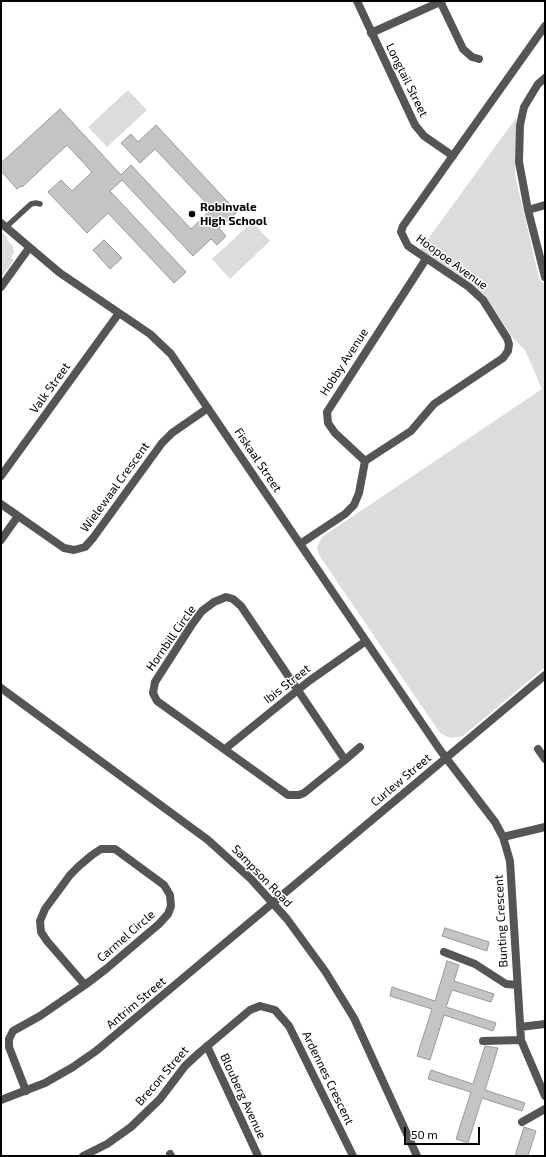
<!DOCTYPE html>
<html>
<head>
<meta charset="utf-8">
<style>
  body { margin:0 }
  #map { position:relative; width:546px; height:1157px; overflow:hidden; background:#fff; font-family:"Exo 2",sans-serif }
  canvas { display:block }
  .frame { position:absolute; inset:0; border:2px solid #000; pointer-events:none }
  .scale { position:absolute; left:404px; top:1127px; width:76px; height:18px; box-sizing:border-box; border:2px solid #000; border-top:0; padding-left:5px; font-size:12px; line-height:14px; white-space:nowrap; color:#000; -webkit-text-stroke:3px #fff; paint-order:stroke }
</style>
</head>
<body>
<div id="map">
<canvas width="546" height="1157"></canvas>
<div class="frame"></div>
<div class="scale">50 m</div>
</div>
<script>
const ctx = document.querySelector('canvas').getContext('2d');
ctx.lineJoin = 'round';
function fill(path, color) { ctx.fillStyle = color; ctx.fill(path, 'evenodd'); }
const poly = rows => new Path2D(rows.map(r => 'M' + r).join(''));
function stroke(path, color, width, dash) { ctx.strokeStyle = color; ctx.lineWidth = width; ctx.lineCap = dash ? 'butt' : 'round'; ctx.setLineDash(dash || []); ctx.stroke(path); }
function drawText(font, color, halo, rows, align = 'center') {
  ctx.font = font + ' "Exo 2",sans-serif'; ctx.lineWidth = 3; ctx.setLineDash([]); ctx.textBaseline = 'middle'; ctx.strokeStyle = halo; ctx.fillStyle = color; for (const [text, x, y, turn = 0] of rows) {
    ctx.save(); ctx.translate(x, y); ctx.rotate((+turn || 0) * Math.PI / 180); ctx.textAlign = isNaN(turn) ? turn : align; if (halo) ctx.strokeText(text, 0, 0); ctx.fillText(text, 0, 0); ctx.restore();
  }
}
const green = poly([
  [128,90,147,110,107,147,88,127],
  [516,118,515,175,539,278,545,285,545,667,463,736,450,738,440,733,319,555,317,547,322,537,542,389,525,350,513,338,484,295,470,283,420,250],
  [252,222,270,241,230,279,212,259],
  [1,231,8,238,7,240,12,245,14,252,11,258,14,260,1,278]
]);
const building = poly([
  [60,109,121,175,131,165,191,229,212,209,155,149,140,163,121,143,131,134,138,142,156,125,237,212,219,228,226,236,217,245,211,239,193,256,122,180,110,191,186,272,174,283,108,213,87,233,48,192,61,180,72,191,92,172,67,145,22,187,21,186,17,189,1,171,1,163,60,109],
  [104,240,122,258,110,269,93,250,104,240],
  [445,928,489,942,487,951,442,936,445,928],
  [447,961,459,965,454,981,494,994,491,1002,452,990,446,1007,496,1023,493,1031,444,1015,430,1060,417,1056,432,1009,390,996,392,987,435,1001,447,961],
  [485,1046,498,1048,485,1090,525,1103,522,1111,482,1098,468,1143,456,1139,471,1092,428,1079,431,1070,473,1084,485,1046],
  [524,1127,536,1131,528,1156,515,1156,524,1127]
]);
const lane = poly([
  [6,227,31,204,36,203,40,204]
]);
const street = poly([
  [357,1,415,125,424,136,453,156],
  [440,1,463,49,472,57,479,59],
  [371,33,442,1],
  [545,78,538,84,524,107,520,125,519,162,528,210,545,277],
  [528,210,545,205],
  [1,223,60,273,150,334,171,354,440,750,495,822,503,837,510,861,521,1040,545,1096],
  [1,287,29,248],
  [365,461,411,431,434,404,503,358,508,351,509,344,507,338,483,300,469,287,408,246,401,232,403,226,545,26],
  [365,461,335,433,328,423,327,412,426,259],
  [1,476,119,313],
  [1,504,64,548,74,550,85,547,93,538,162,443,172,433,208,408],
  [1,540,18,516],
  [300,544,345,514,354,505,359,493,365,461],
  [1,688,208,840,251,879,287,919,325,971,354,1018,417,1156],
  [225,749,309,681,366,641],
  [538,749,545,759],
  [345,760,241,606,233,599,226,597,214,602,202,611,191,626,155,682,153,693,157,701,288,795,299,795,304,793,345,760,360,747],
  [503,837,545,827],
  [444,952,475,964,506,984,517,985],
  [520,1027,545,1024],
  [483,1041,521,1040],
  [207,1046,258,1156],
  [26,1091,9,1047,9,1039,13,1031,40,1016,85,985,106,969,159,924,168,914,171,906,170,895,164,885,115,849,101,849,92,855,79,866,70,875,45,909,40,921,41,932,47,941,85,985],
  [1,1100,45,1083,73,1067,96,1051,545,675],
  [522,1122,545,1109],
  [170,1154,171,1156],
  [83,1156,107,1144,131,1127,160,1099,185,1066,199,1053,250,1010,260,1006,275,1010,289,1026,353,1156]
]);
const markers = [
  [192,214,4,"#000"]
];
const streetNames = [
  ["Longtail Street",407,80,64],
  ["Hoopoe Avenue",452,262,36],
  ["Hobby Avenue",344,362,-57],
  ["Valk Street",50,388,-54],
  ["Fiskaal Street",258,460,56],
  ["Wielewaal Crescent",115,487,-54],
  ["Hornbill Circle",171,638,-55],
  ["Ibis Street",287,684,-38],
  ["Curlew Street",401,780,-40],
  ["Sampson Road",262,876,46],
  ["Bunting Crescent",501,921,-93],
  ["Carmel Circle",126,936,-41],
  ["Antrim Street",136,1003,-40],
  ["Brecon Street",162,1076,-49],
  ["Ardennes Crescent",328,1078,64],
  ["Blouberg Avenue",243,1096,65]
];
const poiNames = [
  ["Robinvale",200,207],
  ["High School",200,221]
];
fill(green, '#dcdcdc');
fill(building, '#c4c4c4');
stroke(building, '#999', 1);
stroke(lane, '#555', 5.5);
stroke(street, '#555', 8);
for (const [x, y, r, color] of markers) { const dot = new Path2D(); dot.arc(x, y, r, 0, 2 * Math.PI); ctx.fillStyle = color; ctx.fill(dot); stroke(dot, '#fff', 1.5); }
drawText('12px', '#000', '#fff', streetNames);
drawText('bold 12px', '#000', '#fff', poiNames, 'left');
</script>
</body>
</html>
